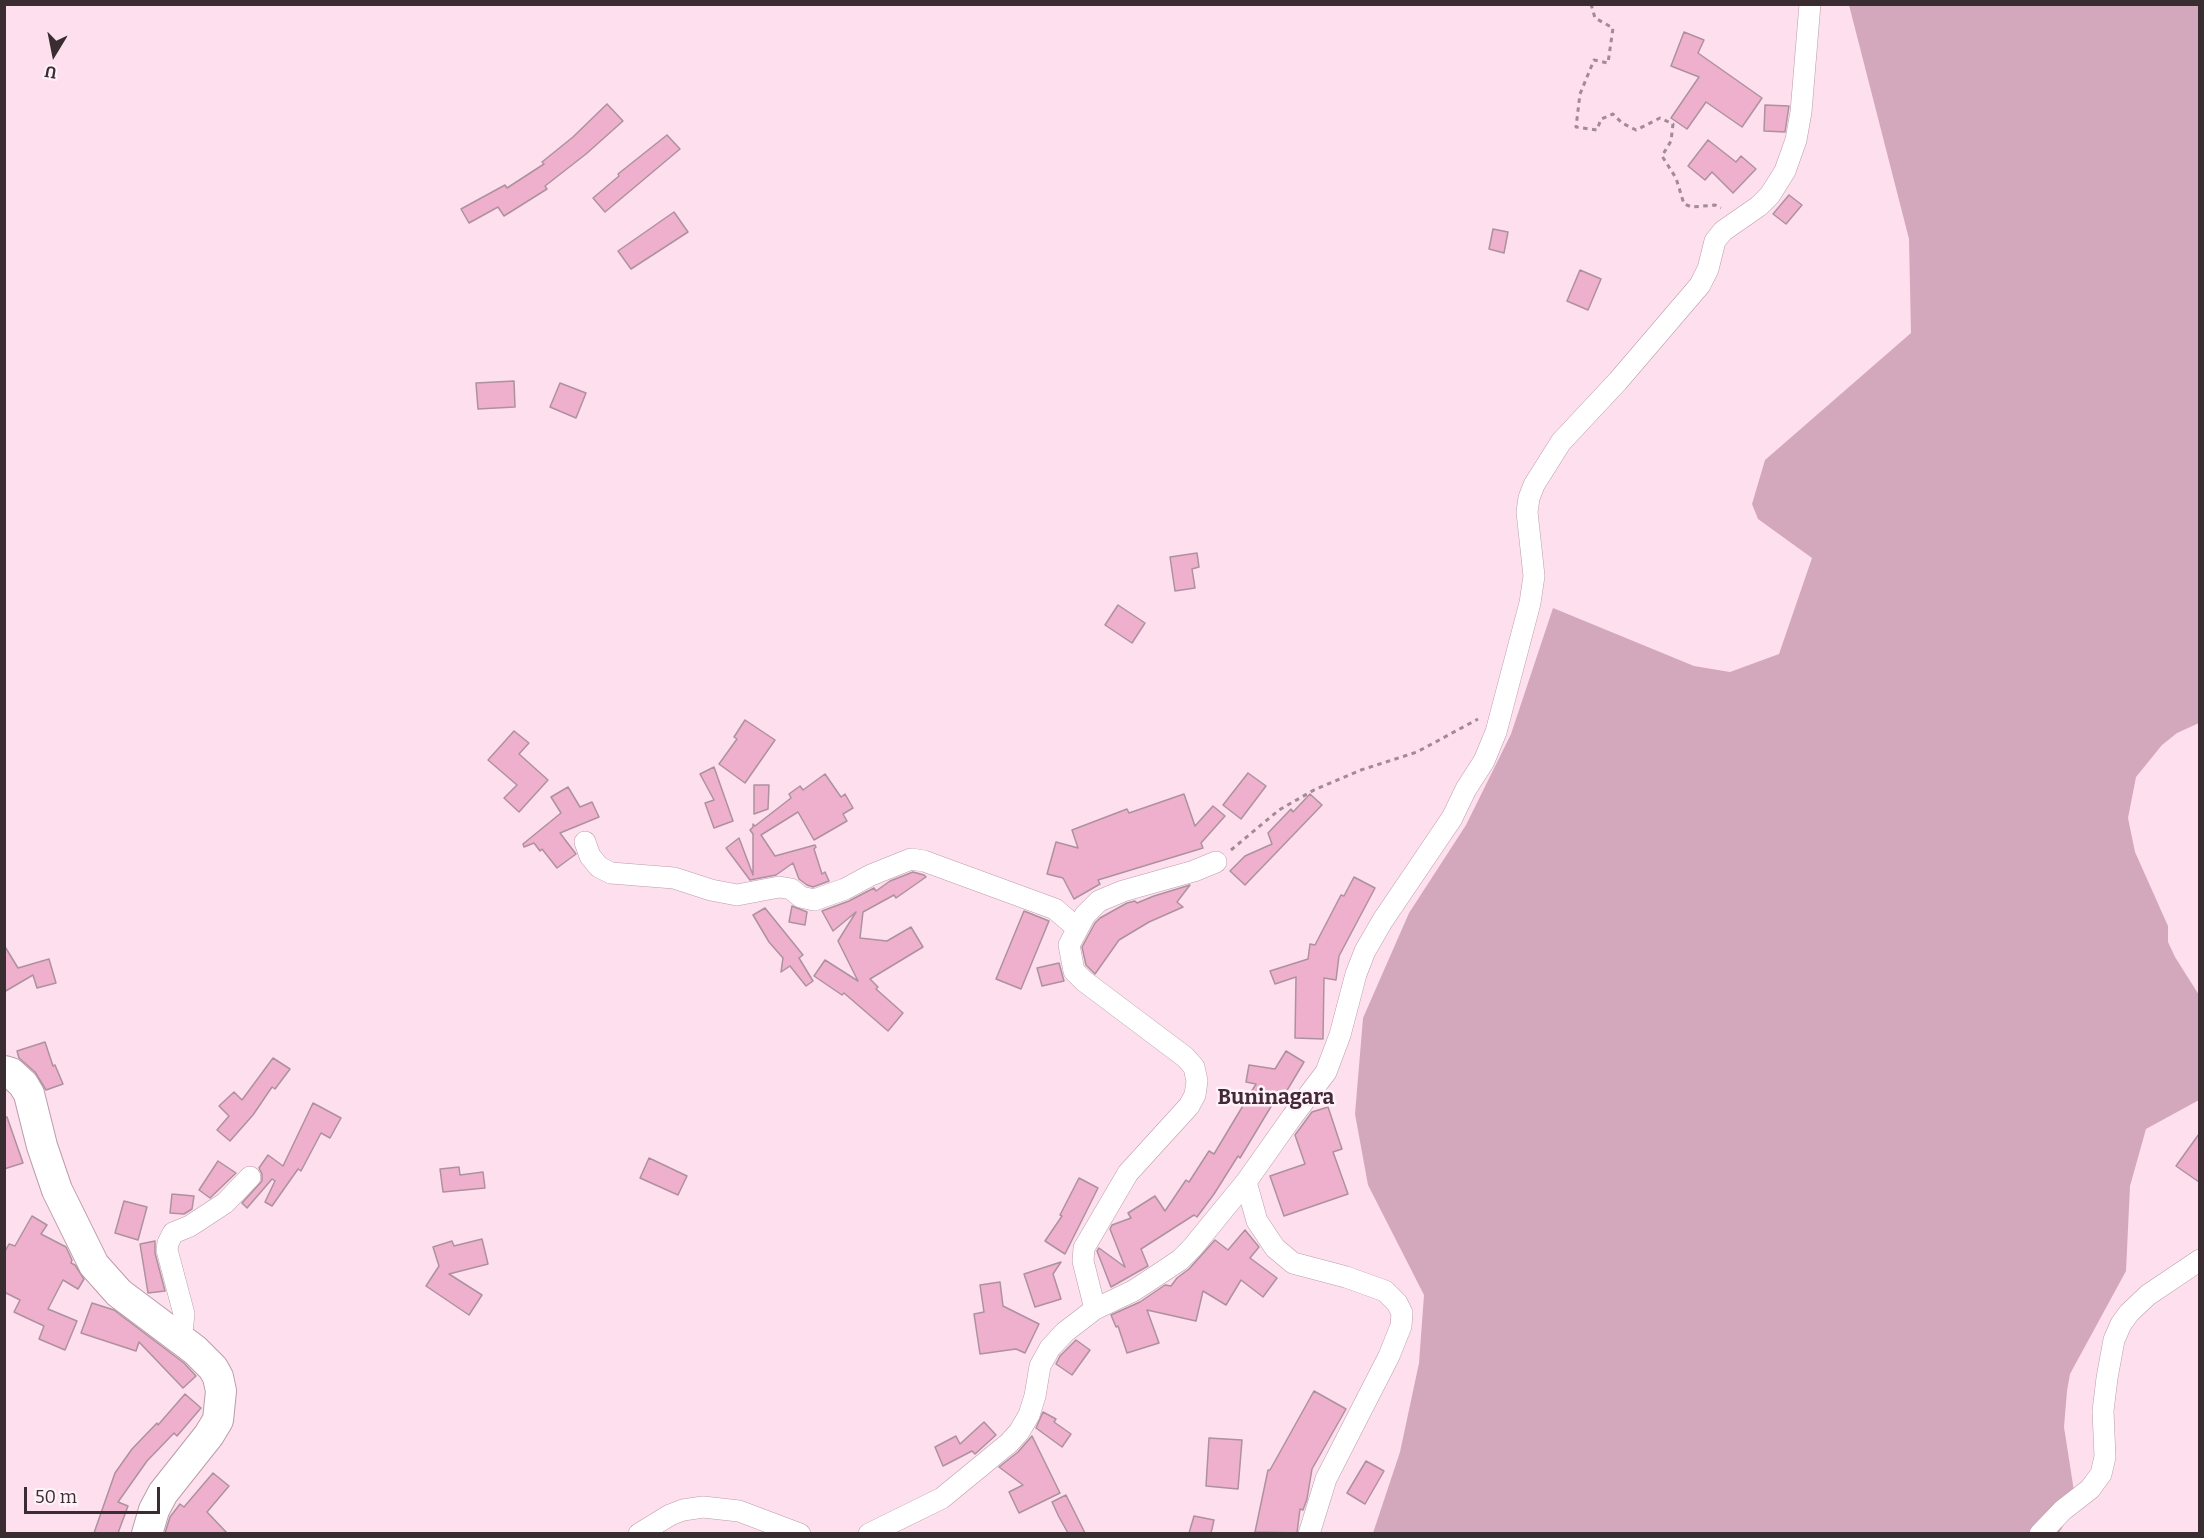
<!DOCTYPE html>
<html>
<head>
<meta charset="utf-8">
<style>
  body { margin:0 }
  #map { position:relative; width:2204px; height:1538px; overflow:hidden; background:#fedfed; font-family:Bitter,serif }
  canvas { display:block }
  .frame { position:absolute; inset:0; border:6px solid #392d32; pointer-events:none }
  .north { position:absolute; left:24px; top:24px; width:60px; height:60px; -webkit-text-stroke:4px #fff2f8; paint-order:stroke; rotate:190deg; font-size:16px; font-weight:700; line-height:24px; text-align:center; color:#392d32 }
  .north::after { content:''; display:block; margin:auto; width:21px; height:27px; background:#392d32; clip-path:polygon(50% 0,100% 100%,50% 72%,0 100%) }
  .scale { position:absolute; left:24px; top:1487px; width:136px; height:27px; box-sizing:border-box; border:3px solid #392d32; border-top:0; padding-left:8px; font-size:18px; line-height:21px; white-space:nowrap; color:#392d32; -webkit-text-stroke:4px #fff2f8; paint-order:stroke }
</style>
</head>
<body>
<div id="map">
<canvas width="2204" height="1538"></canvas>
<div class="frame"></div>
<div class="north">U</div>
<div class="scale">50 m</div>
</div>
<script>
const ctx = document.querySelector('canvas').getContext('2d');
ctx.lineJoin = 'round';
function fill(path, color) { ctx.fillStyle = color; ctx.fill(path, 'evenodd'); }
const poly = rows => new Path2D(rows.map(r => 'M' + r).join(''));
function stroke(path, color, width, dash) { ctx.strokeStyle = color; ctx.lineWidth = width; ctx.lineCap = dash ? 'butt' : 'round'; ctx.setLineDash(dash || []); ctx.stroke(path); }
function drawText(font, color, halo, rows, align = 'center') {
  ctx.font = font + ' Bitter,serif'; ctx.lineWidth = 5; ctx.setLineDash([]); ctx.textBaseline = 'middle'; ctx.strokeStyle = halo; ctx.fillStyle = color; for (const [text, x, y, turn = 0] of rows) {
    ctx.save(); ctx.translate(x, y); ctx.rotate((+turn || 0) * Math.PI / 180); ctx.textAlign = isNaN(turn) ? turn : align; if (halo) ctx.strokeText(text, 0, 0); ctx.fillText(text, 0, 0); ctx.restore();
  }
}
const green = poly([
  [1849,5,2199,5,2199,723,2177,733,2162,745,2136,777,2128,818,2135,852,2168,926,2168,942,2175,957,2199,995,2199,1100,2146,1129,2130,1186,2126,1271,2070,1374,2067,1391,2064,1427,2076,1504,2059,1533,1373,1533,1400,1452,1419,1363,1424,1295,1368,1185,1355,1114,1363,1018,1409,913,1466,825,1511,734,1553,608,1694,666,1730,672,1779,654,1812,558,1758,519,1752,504,1765,460,1911,333,1909,239]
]);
const building = poly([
  [1684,32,1704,40,1698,53,1762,98,1742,127,1706,102,1687,129,1671,118,1699,77,1671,66,1684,32],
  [607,104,623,121,586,154,545,186,547,189,504,216,498,207,469,223,461,209,505,185,507,188,544,164,542,162,573,137,607,104],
  [1765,105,1789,106,1785,132,1764,131,1765,105],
  [667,135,680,149,605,212,593,198,619,176,618,174,667,135],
  [1708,140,1736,162,1741,156,1756,169,1733,193,1712,172,1705,180,1688,166,1708,140],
  [1789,195,1802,205,1786,224,1773,214,1789,195],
  [674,212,688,232,631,269,618,251,674,212],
  [1493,229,1508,232,1504,253,1489,249,1493,229],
  [1580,270,1601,279,1588,310,1567,301,1580,270],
  [514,381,515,407,478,409,476,383,514,381],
  [560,383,586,393,576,418,550,407,560,383],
  [1197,553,1199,567,1192,569,1195,588,1175,591,1170,557,1197,553],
  [1118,605,1145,623,1132,643,1105,625,1118,605],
  [745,720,775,740,745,783,719,764,737,739,734,737,745,720],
  [514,731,529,743,519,754,548,780,519,812,504,798,517,785,488,760,514,731],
  [714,767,733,821,714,828,705,803,714,800,700,774,714,767],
  [1248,773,1266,786,1241,819,1223,805,1248,773],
  [825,774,841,797,845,794,853,808,843,814,847,821,814,840,798,812,761,835,775,856,815,845,816,847,814,849,822,874,825,872,829,881,813,887,807,885,799,879,793,863,776,875,750,880,726,848,739,838,753,875,753,834,750,830,753,827,753,824,755,826,791,798,789,794,800,786,803,790,825,774],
  [754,785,769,785,768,809,754,814,754,785],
  [568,787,580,807,592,802,599,817,560,833,576,854,557,868,542,849,540,851,534,843,524,847,523,844,561,813,551,797,568,787],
  [1184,794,1195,826,1213,806,1225,816,1201,843,1203,848,1098,880,1100,884,1074,899,1063,878,1047,874,1056,842,1078,848,1072,830,1127,809,1129,813,1184,794],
  [1310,794,1322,805,1245,885,1230,871,1245,856,1272,844,1268,833,1291,809,1293,812,1310,794],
  [913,872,924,875,926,877,896,898,894,895,863,912,860,938,887,941,911,927,923,947,870,979,878,987,876,989,903,1013,888,1031,844,993,842,995,814,976,825,960,858,981,838,941,856,912,833,931,822,911,849,901,874,888,876,891,890,881,913,872],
  [1354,877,1375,888,1339,956,1336,980,1324,978,1323,1039,1295,1038,1296,977,1275,984,1270,971,1308,959,1310,944,1315,945,1341,895,1344,896,1354,877],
  [1190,885,1177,902,1183,907,1149,922,1119,940,1095,974,1086,965,1082,947,1095,923,1100,918,1127,903,1135,901,1137,903,1154,896,1190,885],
  [792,906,807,912,805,925,789,922,792,906],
  [765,908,803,955,799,958,813,981,806,986,790,966,781,972,783,958,769,942,753,915,765,908],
  [1024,911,1049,921,1021,989,996,979,1024,911],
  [4,945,18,968,49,959,56,983,37,988,33,975,4,992,4,945],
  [1059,963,1064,981,1042,986,1037,968,1059,963],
  [45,1042,53,1066,55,1065,63,1084,46,1090,35,1072,19,1058,17,1051,45,1042],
  [1286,1051,1304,1062,1283,1097,1278,1095,1240,1158,1238,1156,1214,1194,1197,1217,1194,1215,1141,1249,1148,1266,1111,1287,1097,1251,1099,1248,1125,1267,1110,1229,1112,1225,1131,1218,1128,1213,1155,1196,1165,1211,1186,1180,1189,1182,1209,1151,1214,1154,1256,1084,1246,1082,1249,1065,1275,1069,1286,1051],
  [273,1058,290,1069,275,1089,272,1087,253,1115,230,1141,217,1130,229,1116,219,1106,234,1092,242,1100,273,1058],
  [313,1103,341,1118,330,1138,321,1133,301,1171,298,1169,272,1206,265,1202,275,1181,272,1179,247,1208,242,1203,262,1181,262,1174,259,1168,268,1155,283,1166,313,1103],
  [1328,1107,1342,1149,1333,1152,1348,1194,1284,1216,1270,1176,1305,1164,1295,1135,1312,1112,1328,1107],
  [4,1117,7,1117,23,1163,4,1169,4,1117],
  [2199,1134,2199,1182,2176,1166,2199,1134],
  [649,1158,687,1176,678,1195,640,1178,649,1158],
  [218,1161,236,1173,210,1198,199,1190,218,1161],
  [459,1167,460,1175,483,1172,485,1188,443,1192,440,1169,459,1167],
  [1079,1178,1098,1188,1065,1254,1045,1241,1062,1216,1060,1215,1079,1178],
  [172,1194,194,1196,192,1209,184,1214,170,1213,172,1194],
  [124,1201,147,1207,138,1240,115,1233,124,1201],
  [32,1216,47,1225,41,1234,66,1247,72,1260,71,1263,75,1265,84,1279,78,1289,63,1280,48,1309,77,1321,65,1350,39,1339,44,1326,14,1312,20,1300,4,1292,4,1253,9,1244,15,1246,32,1216],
  [1245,1230,1259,1247,1250,1258,1277,1278,1263,1297,1241,1280,1226,1305,1203,1291,1196,1321,1147,1310,1159,1343,1127,1353,1118,1326,1116,1327,1111,1315,1140,1302,1165,1285,1171,1286,1177,1278,1189,1269,1215,1240,1228,1250,1245,1230],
  [482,1239,488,1264,449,1274,482,1295,469,1315,426,1286,439,1266,433,1247,452,1241,454,1246,482,1239],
  [155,1241,155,1253,165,1291,148,1293,140,1244,155,1241],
  [1061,1262,1053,1274,1061,1299,1035,1307,1024,1274,1061,1262],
  [1000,1282,1003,1306,1039,1324,1025,1353,1016,1349,980,1354,974,1314,984,1312,980,1285,1000,1282],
  [92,1303,114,1310,184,1363,196,1376,183,1388,139,1342,136,1351,81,1333,92,1303],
  [1076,1340,1090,1350,1072,1375,1056,1364,1060,1356,1076,1340],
  [1314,1391,1346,1409,1312,1469,1307,1499,1303,1510,1300,1509,1297,1533,1255,1532,1268,1470,1270,1470,1314,1391],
  [185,1394,201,1408,177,1436,174,1433,147,1461,118,1502,128,1506,118,1533,94,1533,115,1473,132,1449,157,1423,158,1425,185,1394],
  [1043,1412,1056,1419,1054,1422,1071,1434,1062,1447,1036,1428,1043,1412],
  [984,1422,996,1435,975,1454,972,1451,943,1466,935,1447,956,1436,960,1444,984,1422],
  [1032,1436,1060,1493,1019,1513,1009,1492,1023,1485,999,1467,1018,1452,1032,1436],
  [1209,1438,1242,1440,1238,1489,1206,1486,1209,1438],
  [1366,1461,1384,1471,1365,1504,1347,1493,1366,1461],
  [213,1473,229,1486,207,1512,227,1533,165,1533,170,1517,180,1504,184,1507,213,1473],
  [1066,1495,1085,1533,1068,1533,1059,1517,1052,1502,1066,1495],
  [1194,1516,1214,1520,1211,1533,1189,1533,1194,1516]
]);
const path = poly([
  [1591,4,1595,18,1613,28,1608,63,1594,60,1580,94,1576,127,1597,130,1601,119,1613,114,1622,123,1636,130,1660,118,1673,124,1671,141,1662,156,1676,178,1684,204,1692,207,1715,205,1721,208],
  [1231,850,1279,810,1314,790,1361,770,1417,752,1478,719]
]);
const street = poly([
  [585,842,590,856,599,867,611,873,674,878,711,890,737,895,779,887,791,889,801,897,814,900,845,889,871,875,911,859,924,861,1055,909,1077,928],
  [1246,1182,1257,1221,1275,1248,1293,1263,1346,1277,1385,1291,1397,1303,1402,1313,1401,1326,1389,1356,1326,1479,1309,1534],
  [1095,1309,1083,1261,1084,1248,1128,1173,1189,1106,1195,1095,1197,1081,1194,1067,1185,1057,1084,981,1074,971,1069,945,1085,915,1099,901,1123,891,1194,871,1216,862],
  [181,1340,184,1314,167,1250,168,1243,173,1233,190,1226,225,1203,250,1177],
  [639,1534,670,1515,683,1510,703,1507,739,1511,800,1534],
  [869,1534,942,1498,1009,1443,1019,1432,1029,1415,1035,1396,1040,1366,1050,1348,1065,1332,1095,1309,1133,1291,1156,1276,1180,1260,1192,1248,1246,1182,1292,1117,1326,1072,1340,1035,1356,974,1365,951,1383,920,1452,818,1466,789,1484,761,1496,732,1530,603,1534,576,1527,512,1529,498,1534,485,1561,442,1618,381,1700,285,1708,269,1715,241,1723,231,1759,206,1770,195,1785,171,1796,140,1801,112,1810,4],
  [2040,1534,2063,1510,2090,1489,2101,1474,2105,1457,2103,1411,2107,1378,2114,1340,2121,1324,2129,1313,2148,1295,2200,1260]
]);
const secondary = poly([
  [4,1071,11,1073,23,1084,29,1094,42,1146,57,1190,94,1265,119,1293,195,1350,213,1368,218,1377,221,1391,218,1420,209,1435,163,1493,154,1510,147,1534]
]);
const quarterNames = [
  ["Buninagara",1276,1098]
];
fill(green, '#d4a8bc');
fill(building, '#eeb0cd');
stroke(building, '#ae919e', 1.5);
stroke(street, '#ba9daa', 22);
stroke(secondary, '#ba9daa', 32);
stroke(path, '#a18b94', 3, [4.5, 4.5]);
stroke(street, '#fff', 21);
stroke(secondary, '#fff', 30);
drawText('bold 21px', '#412a35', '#fff2f8', quarterNames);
</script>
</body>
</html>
